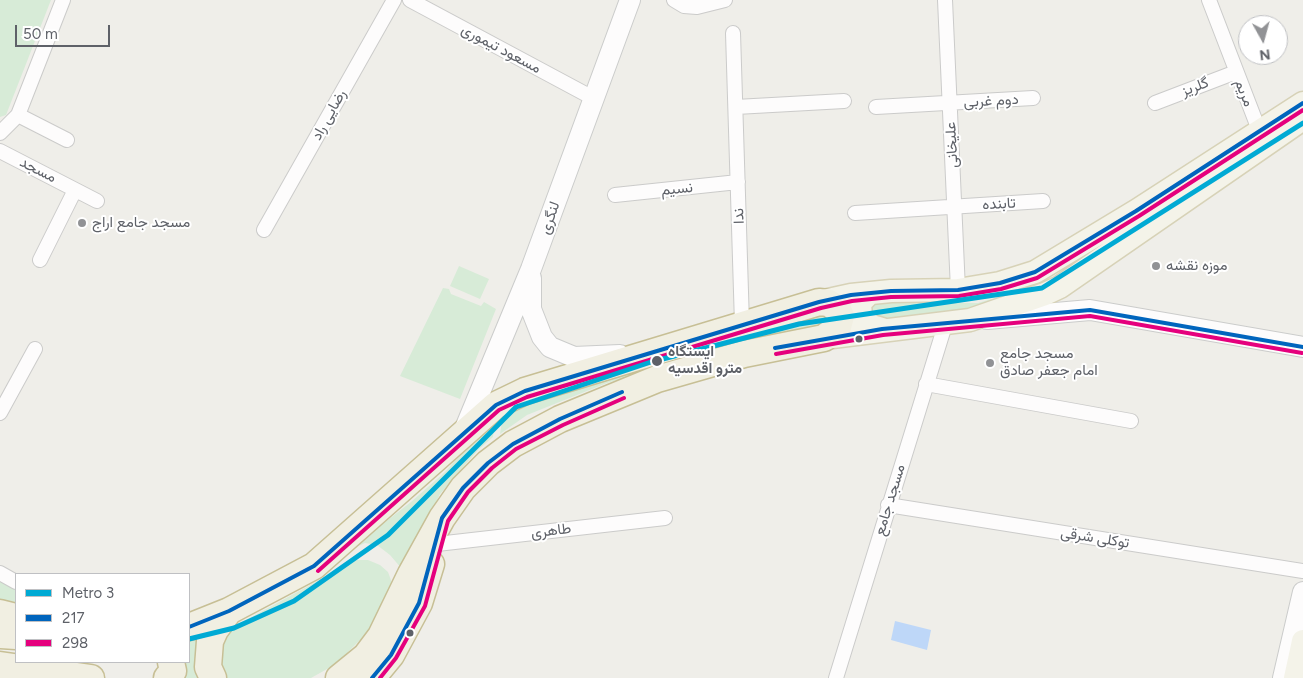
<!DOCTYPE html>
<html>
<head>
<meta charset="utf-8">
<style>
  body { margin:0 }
  #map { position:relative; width:1303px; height:678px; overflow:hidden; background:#efeee9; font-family:Figtree,sans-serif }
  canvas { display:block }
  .legend { position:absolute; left:15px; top:573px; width:175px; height:90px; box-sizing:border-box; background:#fff; border:1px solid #bfc0c3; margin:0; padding:6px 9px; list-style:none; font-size:15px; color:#5e6168 }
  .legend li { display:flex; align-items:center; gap:10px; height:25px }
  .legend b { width:25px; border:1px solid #bfc0c3 }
  .north { position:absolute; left:1238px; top:15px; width:50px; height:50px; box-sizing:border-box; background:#fff; border:1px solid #bfc0c3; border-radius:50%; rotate:173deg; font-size:14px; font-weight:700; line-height:20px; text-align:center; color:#5e6168 }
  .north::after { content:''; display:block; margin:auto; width:18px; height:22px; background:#919295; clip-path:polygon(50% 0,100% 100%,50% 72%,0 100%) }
  .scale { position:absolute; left:15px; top:25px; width:95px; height:22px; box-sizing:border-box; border:2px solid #5e6168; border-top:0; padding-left:6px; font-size:15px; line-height:18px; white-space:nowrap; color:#5e6168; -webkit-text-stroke:4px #fff; paint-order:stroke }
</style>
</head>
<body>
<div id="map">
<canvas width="1303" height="678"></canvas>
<ul class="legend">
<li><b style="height:6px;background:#00aad4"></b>Metro 3</li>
<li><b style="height:6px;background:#0065bd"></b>217</li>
<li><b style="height:6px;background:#e5007d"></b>298</li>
</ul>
<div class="north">N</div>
<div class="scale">50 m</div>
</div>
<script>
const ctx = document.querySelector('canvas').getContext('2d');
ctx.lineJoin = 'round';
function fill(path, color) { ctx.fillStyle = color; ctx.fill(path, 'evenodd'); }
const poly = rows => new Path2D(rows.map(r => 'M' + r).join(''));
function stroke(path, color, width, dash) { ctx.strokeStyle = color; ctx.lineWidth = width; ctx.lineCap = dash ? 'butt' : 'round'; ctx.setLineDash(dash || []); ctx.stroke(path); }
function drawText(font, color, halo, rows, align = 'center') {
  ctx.font = font + ' Figtree,Vazirmatn,sans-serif'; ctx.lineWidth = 4; ctx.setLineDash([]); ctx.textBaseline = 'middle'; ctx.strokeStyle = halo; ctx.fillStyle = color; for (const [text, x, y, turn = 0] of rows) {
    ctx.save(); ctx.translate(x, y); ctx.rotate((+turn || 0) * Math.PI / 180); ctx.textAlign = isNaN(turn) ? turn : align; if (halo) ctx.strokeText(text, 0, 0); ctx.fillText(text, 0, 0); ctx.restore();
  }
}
const green = poly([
  [0,0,51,0,6,115,0,117],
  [1090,262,985,311,876,322,867,306,872,302,978,303,1042,284],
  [459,266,489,279,480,299,450,286],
  [443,288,449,289,451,294,481,306,484,302,496,309,460,399,400,376],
  [827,311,832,324,661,367,607,383,527,415,500,434,504,409],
  [496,413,493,437,478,450,440,494,402,569,390,555,377,545,365,543,348,551,411,502,445,472],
  [356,560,368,560,380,565,388,572,392,583,388,598,377,618,361,639,336,664,311,678,225,678,218,667,224,632],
  [0,581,16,590,16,605,0,602],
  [201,638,203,678,177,678,180,662,189,662,189,641]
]);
const water = poly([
  [895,621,931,630,927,650,891,640]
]);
const street = poly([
  [410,0,593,98],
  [674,0,684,6,697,7,725,0],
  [945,0,958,290],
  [1209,0,1259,130],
  [733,33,742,324],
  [1155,103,1236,72],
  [736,107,844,101],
  [876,107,1033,98],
  [18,115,67,140],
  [0,133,18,115,63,0],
  [0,151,97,201],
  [615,195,738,182],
  [855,213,1043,201],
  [264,230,394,0],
  [40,260,75,190],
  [926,384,1131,421],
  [0,413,35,349],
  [888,505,1303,571],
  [437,544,665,518],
  [0,573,16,582],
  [836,678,946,322]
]);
const secondary = poly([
  [531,278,531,309,542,337,550,347,574,357,620,355],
  [987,319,1090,310,1303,347],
  [463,433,531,269,630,0],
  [1283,678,1303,592]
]);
const primary = poly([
  [870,293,860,303,861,318,872,326,882,329],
  [819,302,851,295,891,291,958,290,1000,283,1035,272,1136,211,1303,103],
  [824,338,970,320,1045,294,1060,287,1303,119],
  [1295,678,1303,641]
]);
const highway = poly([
  [0,613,16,617],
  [189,627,229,611],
  [0,635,16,636],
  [0,665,91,678],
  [167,678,173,671,171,662],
  [213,678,208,667,210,641,215,630,229,611,314,566,496,405,525,391,819,302,829,303,838,310,841,316,838,327,824,338,744,354,657,379,560,419,513,444,488,463,463,488,442,518,411,574,381,636,366,656,339,678],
  [372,678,391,655,419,603,431,564]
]);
const bus1 = poly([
  [775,348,882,329,1090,310,1303,347],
  [189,627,229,611,314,566,496,405,525,391,819,302,851,295,891,291,958,290,1000,283,1035,272,1136,211,1303,103],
  [372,678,391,655,419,603,442,518,463,488,488,463,513,444,560,419,622,392]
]);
const bus2 = poly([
  [776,354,883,335,1090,316,1302,353],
  [318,571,499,410,527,397,821,308,852,301,891,297,959,296,1001,289,1037,278,1139,216,1303,110],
  [380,678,396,658,425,606,448,521,468,492,492,468,516,449,563,425,624,398]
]);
const metro1 = poly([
  [189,639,234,628,294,601,388,535,516,407,651,362,799,324,1042,288,1303,123]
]);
const markers = [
  [82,223,5,"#919295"],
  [1156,266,5,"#919295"],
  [859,339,4.5,"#5e6168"],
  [657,361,6,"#5e6168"],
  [990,363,5,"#919295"],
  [410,633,4.5,"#5e6168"]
];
const streetNames = [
  ["مسعود تیموری",501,49,28],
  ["گلریز",1195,87,-21],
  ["مریم",1244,93,68],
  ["دوم غربی",991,101,-3],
  ["رضایی راد",329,115,-61],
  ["علیخانی",952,145,-93],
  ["مسجد",38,170,27],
  ["نسیم",677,189,-6],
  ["تابنده",999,204,-3],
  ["ندا",739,216,-92],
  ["لنگری",550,218,-70],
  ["مسجد جامع",890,500,-73],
  ["طاهری",551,531,-7],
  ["توکلی شرقی",1095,538,9]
];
const poiNames = [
  ["مسجد جامع اراج",92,223],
  ["موزه نقشه",1166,266],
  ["مسجد جامع",1000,354],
  ["امام جعفر صادق",1000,371]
];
const stopNames = [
  ["ایستگاه",668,352],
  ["مترو اقدسیه",668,369]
];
fill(green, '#d7ebd7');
fill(water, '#bed7f8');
stroke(street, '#cbcbca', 16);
stroke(secondary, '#cbcccb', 22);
stroke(primary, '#d7d2b7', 25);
stroke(highway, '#c7bf95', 29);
stroke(street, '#fdfcfc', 14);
stroke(secondary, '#fdfcfc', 20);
stroke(primary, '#f4f3e9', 22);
stroke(highway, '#f1efe2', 26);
stroke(bus1, '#0065bd', 4);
stroke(bus2, '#e5007d', 4);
stroke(metro1, '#00aad4', 5);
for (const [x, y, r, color] of markers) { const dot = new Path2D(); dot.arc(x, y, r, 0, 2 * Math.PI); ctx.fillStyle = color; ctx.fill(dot); stroke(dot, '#fff', 2); }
drawText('15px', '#5e6168', '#fff', streetNames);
drawText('15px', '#5e6168', '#fff', poiNames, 'left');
drawText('bold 15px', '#5e6168', '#fff', stopNames, 'left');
</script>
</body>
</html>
